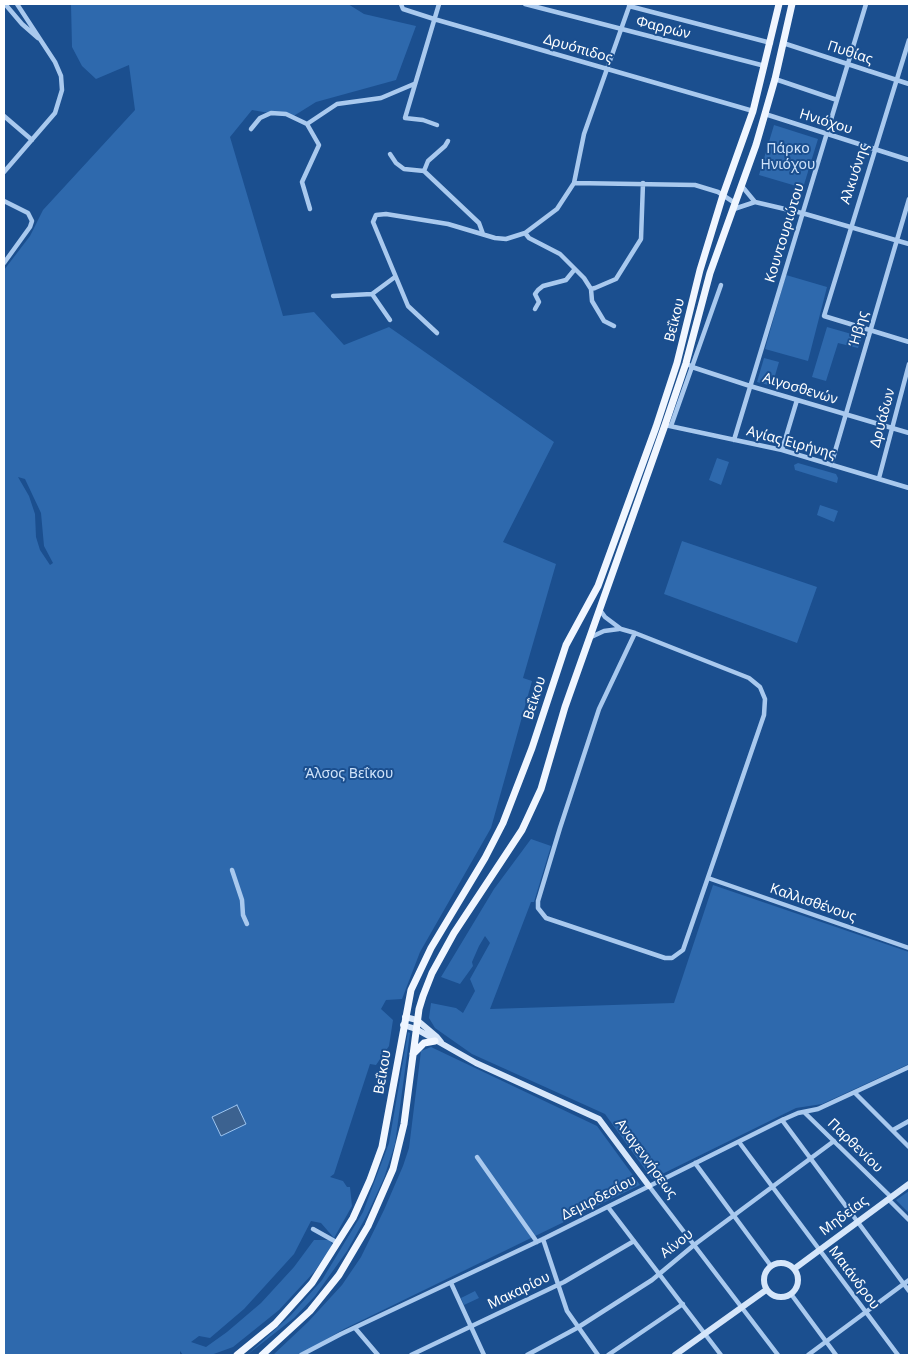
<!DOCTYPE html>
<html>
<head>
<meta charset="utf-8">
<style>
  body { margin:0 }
  #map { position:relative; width:913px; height:1359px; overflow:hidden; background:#1b4f8f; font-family:"Noto Sans",sans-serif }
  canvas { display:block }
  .frame { position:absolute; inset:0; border:5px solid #fff; pointer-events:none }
</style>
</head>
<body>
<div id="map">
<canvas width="913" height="1359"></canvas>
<div class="frame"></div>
</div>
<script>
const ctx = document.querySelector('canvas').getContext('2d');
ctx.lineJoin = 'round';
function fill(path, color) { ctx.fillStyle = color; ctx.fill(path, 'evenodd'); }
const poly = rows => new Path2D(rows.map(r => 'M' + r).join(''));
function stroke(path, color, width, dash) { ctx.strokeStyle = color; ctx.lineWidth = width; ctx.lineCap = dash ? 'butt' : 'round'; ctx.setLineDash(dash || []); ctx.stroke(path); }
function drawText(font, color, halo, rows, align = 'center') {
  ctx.font = font + ' "Noto Sans",sans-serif'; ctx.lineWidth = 4; ctx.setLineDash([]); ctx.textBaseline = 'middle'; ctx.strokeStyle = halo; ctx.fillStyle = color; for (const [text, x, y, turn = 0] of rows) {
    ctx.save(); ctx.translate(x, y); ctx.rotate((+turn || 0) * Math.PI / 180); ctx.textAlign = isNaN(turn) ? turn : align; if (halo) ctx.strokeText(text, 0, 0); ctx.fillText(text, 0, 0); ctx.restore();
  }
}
const green = poly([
  [71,4,348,4,364,14,416,26,396,80,316,102,292,117,252,110,230,137,283,316,314,312,344,345,389,327,554,442,503,542,556,564,523,678,532,681,491,828,420,952,402,999,386,1000,381,1009,393,1020,389,1046,376,1065,370,1064,334,1174,330,1177,343,1181,347,1187,350,1187,352,1206,334,1238,321,1223,311,1221,294,1254,244,1309,210,1338,199,1336,191,1342,206,1347,227,1332,261,1303,294,1267,314,1240,330,1240,332,1244,331,1247,315,1271,279,1310,233,1347,211,1355,183,1355,180,1351,180,1355,4,1355,4,270,30,236,43,210,135,110,129,65,96,79,82,66,72,47],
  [18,477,25,479,41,513,44,546,53,563,50,565,40,550,36,537,35,514,29,496],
  [774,125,818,139,803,188,759,175],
  [786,275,827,287,808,361,765,349],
  [827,327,862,337,858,348,838,343,826,381,812,377],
  [764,358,779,362,772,386,757,382],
  [717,458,729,462,721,485,709,480],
  [798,463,836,474,838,478,837,483,795,470,794,465],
  [820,505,838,511,834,522,817,515],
  [682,541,817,587,797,643,664,594],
  [531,839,551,846,534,902,531,902,490,1009,674,1003,713,885,909,952,909,1064,822,1104,796,1108,652,1179,605,1114,472,1054,435,1028,429,1018,431,1003,456,1008,463,1013,475,991,470,979,490,943,485,936,479,946,472,962,473,966,460,984,441,977,494,889],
  [408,1032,410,1033,395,1144,384,1178,367,1215,347,1251,315,1296,294,1318,247,1355,291,1315,322,1280,363,1212,389,1143],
  [431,1047,597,1126,640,1185,344,1329,299,1355,273,1355,308,1322,342,1285,361,1257,384,1210,403,1166,409,1148,421,1051],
  [909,1191,909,1213,896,1200],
  [475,1291,479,1298,464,1305,461,1298]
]);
const water = poly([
  [237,1105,246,1124,221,1136,212,1117,237,1105]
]);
const street = poly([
  [5,4,22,24,38,38],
  [401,4,403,9,434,19,753,111],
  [525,4,765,66],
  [629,6,771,43],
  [909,40,824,316,909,342],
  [783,43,909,84],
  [775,79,837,100],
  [765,114,909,160],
  [4,116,32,140],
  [307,124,337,104,381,98,414,84],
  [437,125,423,120,405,118,439,4],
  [251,129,260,118,271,113,286,114,307,124,319,145,302,182,310,209],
  [390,154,396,163,404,169,424,171,479,223,483,234],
  [424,171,428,161,445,146,448,141],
  [4,172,55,113,62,90,61,76,55,62,17,4],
  [574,183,584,134,630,4],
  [741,185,755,202],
  [4,201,28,213,32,221,30,227,4,263],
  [734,209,755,202,802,213,909,244],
  [525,233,529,238,560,254,584,278,591,289,595,288,616,279,641,239,643,183],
  [591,289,592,301,604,321,614,326],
  [333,296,372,294],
  [535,309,539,302,535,294,538,290,543,286,566,280,575,269],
  [390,320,372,294,395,277],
  [437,333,408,306,373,222,376,215,386,214,448,224,495,238,506,239,525,233,557,209,574,183,695,185,718,192,735,203],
  [686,363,692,367,750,386,909,433],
  [665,425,782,450,909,488],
  [671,426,721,285],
  [734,440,866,4],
  [782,450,797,400],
  [831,465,909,199],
  [879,478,909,364],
  [600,610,605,617,621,629,635,633,749,678,760,687,765,699,764,715,683,950,672,958,665,958,546,918,538,908,538,901,560,828,599,709,635,633],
  [589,638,604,631,619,629],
  [232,870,242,900,243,915,247,924],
  [708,878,909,948],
  [855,1093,909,1147],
  [804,1112,891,1197],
  [782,1120,909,1291],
  [893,1130,909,1121],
  [739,1142,898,1355],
  [477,1157,537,1242],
  [695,1163,771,1266],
  [649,1186,778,1355],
  [888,1199,909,1220],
  [608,1207,721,1355],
  [313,1229,338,1243],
  [543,1239,567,1311,598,1355],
  [451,1283,484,1355],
  [791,1294,836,1355],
  [355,1328,378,1355],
  [301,1355,341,1334,543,1239,782,1120,798,1113,818,1109,909,1067],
  [411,1355,564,1282,634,1241],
  [527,1355,577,1328,652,1280,694,1245,834,1141],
  [608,1355,683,1304],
  [808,1355,909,1280]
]);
const secondary = poly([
  [405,1017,417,1020,437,1037,441,1042],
  [403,1025,416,1029,476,1063,599,1119,649,1186],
  '764 1280a17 17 0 1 1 34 0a17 17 0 1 1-34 0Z',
  [794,1269,909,1184],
  [675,1355,766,1290]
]);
const primary = poly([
  [413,1054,424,1043,435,1041],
  [237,1355,275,1324,312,1283,353,1218,370,1180,382,1147,411,990,431,948,485,858,503,823,532,748,566,645,598,586,656,427,677,363,700,270,723,195,753,111,779,4],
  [262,1355,310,1311,339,1275,368,1226,393,1169,404,1124,419,1009,423,996,432,973,454,933,522,830,541,789,565,707,665,425,686,363,710,273,756,145,775,79,792,4]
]);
const streetNames = [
  ["Φαρρών",663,28,14],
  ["Δρυόπιδος",578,49,16],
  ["Πυθίας",850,53,18],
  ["Ηνιόχου",826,122,17],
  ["Αλκυόνης",855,174,-72],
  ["Κουντουριώτου",785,233,-73],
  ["Βεΐκου",675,320,-76],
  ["Ήβης",859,329,-74],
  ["Αιγοσθενών",800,389,17],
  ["Δρυάδων",883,418,-75],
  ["Αγίας Ειρήνης",791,443,15],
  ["Βεΐκου",535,698,-72],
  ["Καλλισθένους",813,903,19],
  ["Βεΐκου",383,1072,-80],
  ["Παρθενίου",855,1146,44],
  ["Αναγεννήσεως",646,1159,54],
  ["Δεμιρδεσίου",599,1198,-27],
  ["Μηδείας",844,1216,-37],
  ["Αίνου",677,1244,-38],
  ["Μαιάνδρου",854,1278,53],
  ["Μακαρίου",519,1291,-26]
];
const parkNames = [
  ["Πάρκο",788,149],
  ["Ηνιόχου",788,165],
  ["Άλσος Βεΐκου",349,774]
];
fill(green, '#2e69ad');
fill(water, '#3c6290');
stroke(water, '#9cc4f0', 1);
stroke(street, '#a9c9ee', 4.5);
stroke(secondary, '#d6e6fa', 6);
stroke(primary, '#f0f6ff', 7);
drawText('14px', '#fff', '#1b4f8f', streetNames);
drawText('14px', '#cfe3fa', '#1b4f8f', parkNames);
</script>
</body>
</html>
